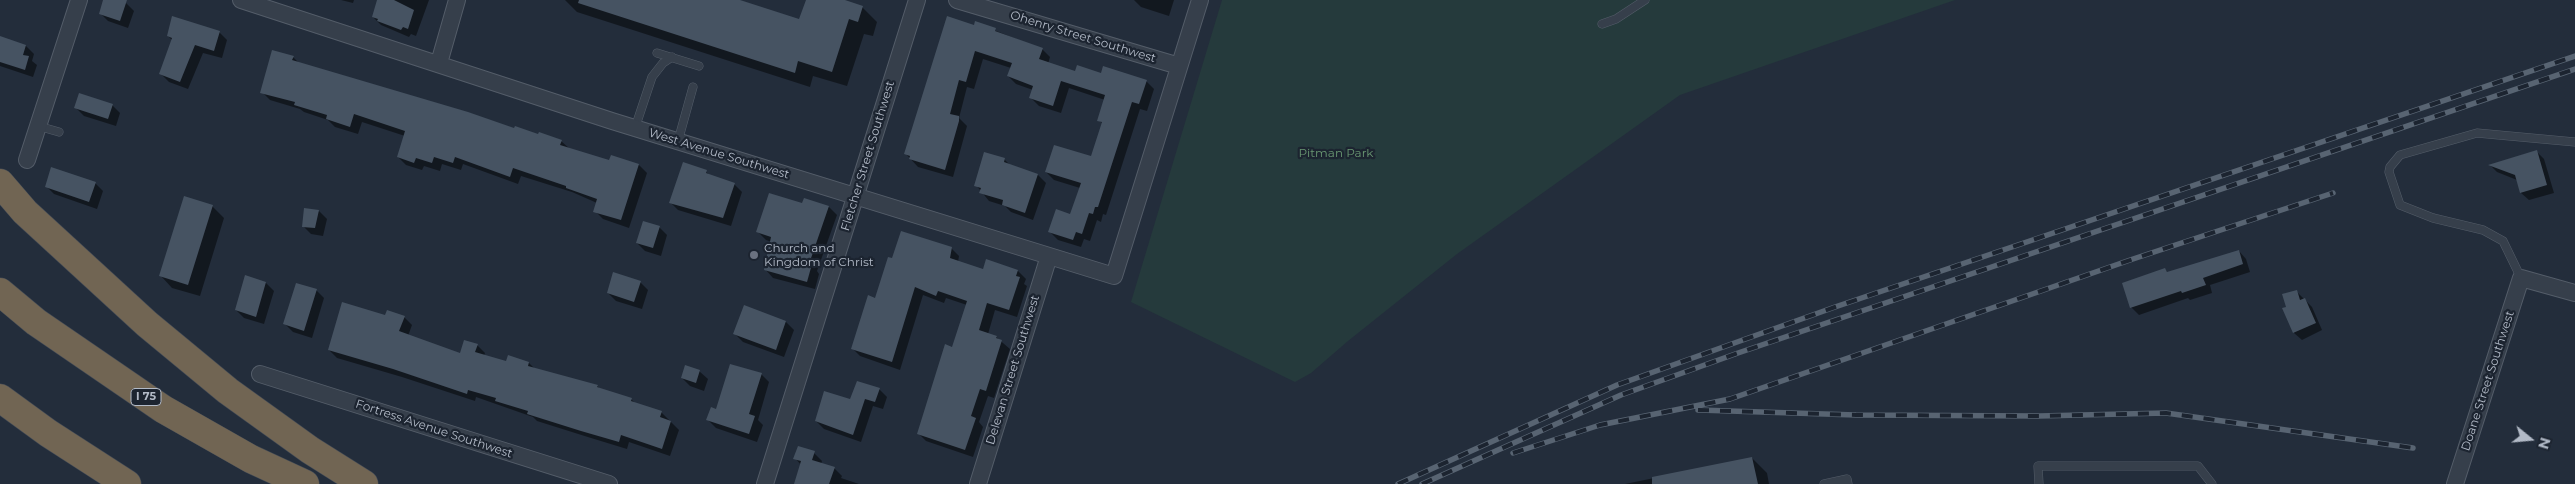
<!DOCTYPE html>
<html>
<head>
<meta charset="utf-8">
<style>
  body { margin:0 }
  #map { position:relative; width:2575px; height:484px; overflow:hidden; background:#232d3b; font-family:Montserrat,sans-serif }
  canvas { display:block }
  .north { position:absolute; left:2505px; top:414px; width:50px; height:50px; -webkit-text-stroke:4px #1c2430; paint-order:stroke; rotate:107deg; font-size:14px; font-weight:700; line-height:20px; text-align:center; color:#b2bac7 }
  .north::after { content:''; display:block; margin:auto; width:18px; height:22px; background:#b2bac7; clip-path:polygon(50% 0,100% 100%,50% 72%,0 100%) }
</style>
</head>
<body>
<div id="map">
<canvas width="2575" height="484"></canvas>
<div class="north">N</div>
</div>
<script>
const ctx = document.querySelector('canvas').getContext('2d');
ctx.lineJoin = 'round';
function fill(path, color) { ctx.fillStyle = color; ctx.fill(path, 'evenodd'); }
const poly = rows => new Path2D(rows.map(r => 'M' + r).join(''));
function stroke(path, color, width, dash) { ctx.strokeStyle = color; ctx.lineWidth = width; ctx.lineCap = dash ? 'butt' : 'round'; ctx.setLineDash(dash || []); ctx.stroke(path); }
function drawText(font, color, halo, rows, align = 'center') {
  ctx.font = font + ' Montserrat,sans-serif'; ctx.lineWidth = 4.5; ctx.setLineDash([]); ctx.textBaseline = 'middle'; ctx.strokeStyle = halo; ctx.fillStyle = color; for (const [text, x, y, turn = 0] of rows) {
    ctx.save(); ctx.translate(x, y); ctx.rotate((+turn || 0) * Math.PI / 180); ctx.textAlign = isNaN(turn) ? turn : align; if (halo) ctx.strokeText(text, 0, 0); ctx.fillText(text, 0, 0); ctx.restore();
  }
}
const green = poly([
  [1222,0,1955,0,1680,95,1457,254,1348,341,1311,373,1295,382,1131,302]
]);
const shadow = poly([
  [104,0,126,3,134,11,128,28,108,21,100,13],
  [341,0,354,0,353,3],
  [378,0,429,0,416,36,411,34,409,37,381,25,373,17],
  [565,0,736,0,800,21,807,0,841,0,862,7,877,22,873,36,864,34,847,86,813,76,810,87,577,12],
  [1134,0,1174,0,1169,16,1141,7],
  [976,23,1042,49,1050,57,1048,64,1076,72,1146,81,1154,89,1147,111,1140,109,1106,215,1103,214,1101,222,1097,220,1090,241,1084,239,1081,247,1058,240,1050,232,1071,215,1080,188,1054,180,1046,172,1092,158,1103,124,1099,120,1105,100,1069,88,1061,113,1039,106,1031,98,1033,90,1016,84,1008,76,1011,68,983,59,974,89,967,87,959,118,967,126,953,177,918,167,906,154],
  [219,32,227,40,222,58,203,53,188,89,169,82,161,74,172,40,168,36],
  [0,38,26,46,34,54,32,61,37,65,33,77,0,66],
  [293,57,300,64,515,130,561,141,570,149,610,162,639,165,647,173,629,228,603,219,595,211,597,203,572,192,521,176,518,184,463,164,461,170,442,164,440,171,424,166,422,170,406,165,398,157,405,136,362,122,358,134,335,127,328,120,304,112,300,109,270,100,262,92],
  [112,105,120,113,116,126,84,116,76,108],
  [2536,151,2544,159,2554,193,2529,200,2521,193,2517,180,2497,172,2490,165],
  [1004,159,1011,166,1038,175,1046,183,1033,220,1011,212,1005,206,989,201,976,185],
  [706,172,711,176,734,184,742,192,731,226,678,210,670,202],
  [95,183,103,191,97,209,54,194,46,186],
  [805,200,829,207,837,215,817,271,819,274,815,289,773,278,765,269,772,242,766,240,758,232,803,205],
  [212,206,224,218,200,296,172,288,161,276],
  [319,211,327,219,323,236,311,234,303,226],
  [659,227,667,235,661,256,645,251,637,243],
  [951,248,959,256,958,262,983,270,986,261,1018,271,1026,279,1024,284,1027,286,1017,317,995,310,988,334,996,337,1010,349,994,398,988,396,979,422,983,427,973,457,926,441,918,433,953,348,967,305,946,298,944,303,923,295,900,370,860,356,852,348,876,299],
  [2239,251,2246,259,2250,272,2210,285,2212,293,2190,300,2188,298,2139,315,2131,307,2165,269,2168,273],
  [246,277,266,283,274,291,264,324,244,318,236,310],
  [640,282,648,290,642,309,616,301,608,293],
  [316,290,324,298,312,338,293,332,285,324],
  [2296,291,2312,307,2322,330,2302,340,2294,333,2283,309,2287,307],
  [745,307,786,322,794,330,784,357,743,342,735,334],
  [386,316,404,317,412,325,408,336,460,354,477,345,485,353,484,356,507,363,529,363,535,369,597,386,601,390,631,399,636,404,661,412,679,430,670,456,629,442,627,449,591,438,537,421,533,417,476,397,475,401,402,377,337,358,329,350],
  [699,371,708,379,704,391,690,386,682,378],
  [761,374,769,382,758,420,763,425,757,442,716,428,708,420],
  [879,389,887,397,883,409,873,406,861,442,824,429,816,421,851,401],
  [814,453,822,461,821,464,834,468,842,476,841,478,859,484,795,484,801,465,795,458],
  [1752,458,1767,473,1769,484,1625,484]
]);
const building = poly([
  [103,0,127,0,120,21,99,14],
  [377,0,394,0,414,10,408,29,403,27,401,30,377,21,378,19,372,17],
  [579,0,740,0,799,19,806,0,845,0,863,6,858,22,849,19,832,72,798,61,795,73,578,3],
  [172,16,220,31,214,51,195,45,180,82,159,74,172,38,167,36],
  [947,16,974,25,975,21,996,28,995,31,1043,48,1039,59,1075,71,1077,65,1101,73,1103,66,1147,80,1139,104,1132,102,1098,207,1095,207,1093,214,1089,213,1082,234,1076,232,1073,240,1048,232,1056,209,1070,214,1081,183,1045,172,1054,145,1091,156,1102,122,1097,121,1105,95,1061,81,1053,106,1029,98,1033,86,1007,76,1012,63,975,51,966,82,959,80,950,114,959,116,959,121,945,170,909,159,910,156,904,154],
  [0,36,26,45,23,55,29,56,25,70,0,62],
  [272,50,294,56,292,60,468,112,514,128,515,126,538,134,539,132,562,140,560,145,609,160,611,155,639,164,621,220,593,212,597,199,566,188,566,186,513,168,510,177,455,157,453,163,434,157,432,163,416,158,414,163,397,157,405,131,354,114,350,127,326,119,327,115,294,105,295,102,260,93],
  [79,93,113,104,108,119,74,108],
  [2537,150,2547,185,2520,193,2515,175,2488,165],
  [984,152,1005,158,1004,162,1038,174,1025,213,1002,205,1003,200,979,193,981,188,974,186],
  [683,162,707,170,706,173,735,183,723,218,669,203],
  [51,167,96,182,89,202,45,187],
  [769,193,802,203,804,198,829,206,809,264,812,264,807,282,764,270,771,237,756,232],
  [184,196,213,205,188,285,159,276],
  [304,208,319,210,315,228,302,227],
  [643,221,660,226,653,248,636,243],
  [901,231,952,247,950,258,983,269,986,259,1018,270,1016,276,1020,277,1009,310,987,303,979,330,997,336,996,338,1002,340,986,391,980,389,971,416,976,418,965,450,917,434,945,344,952,347,967,301,938,291,936,296,915,287,892,362,851,349,868,295,875,298,888,257,892,258],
  [2239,250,2243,264,2203,278,2206,285,2182,293,2181,291,2130,308,2122,283,2165,268,2167,272],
  [613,272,641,281,634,302,607,293],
  [245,275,266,282,256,317,235,310],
  [296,283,317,289,304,331,283,324],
  [2297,290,2300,300,2305,298,2316,323,2293,333,2282,308,2286,307,2282,294],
  [342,302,385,315,387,310,405,316,399,331,460,353,464,340,478,344,475,352,506,361,508,355,529,362,528,366,598,385,597,387,632,398,631,401,662,411,660,417,671,421,662,449,621,435,619,442,581,431,527,414,528,411,495,401,496,398,468,390,467,394,393,369,328,350],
  [744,305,786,321,776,350,733,334],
  [730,364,762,373,749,414,755,416,749,434,706,420,711,407,716,409],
  [685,365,700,370,696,383,681,378],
  [857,381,880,388,875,402,865,399,853,435,815,421,824,391,850,399],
  [798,446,815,451,812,460,835,467,829,484,794,484,801,461,793,459],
  [1752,457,1758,484,1652,484,1652,477]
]);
const service = poly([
  [1602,24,1616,19,1645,0],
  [657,53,699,66],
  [38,126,59,132],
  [635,128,652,77,663,63,672,57],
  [678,141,693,87],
  [2521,278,2503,241,2483,230,2433,218,2400,205,2389,172,2390,167,2400,155,2477,133,2575,142],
  [1824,484,1847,479,1848,484],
  [2039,484,2038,466,2198,466,2212,484]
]);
const minor = poly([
  [241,0,612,121,1114,276,1200,0],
  [957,0,1179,66],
  [439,63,457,0],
  [27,160,79,0],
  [260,374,609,484],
  [765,484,917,0],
  [978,484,1049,256],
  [2455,484,2521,278,2575,293]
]);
const motorway = poly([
  [0,183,25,212,147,324,228,391,310,450,364,484],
  [0,292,36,322,163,409,251,459,305,484],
  [0,398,48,433,127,484]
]);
const rail = poly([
  [1698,410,1856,415,2039,416,2166,413,2413,448],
  [1513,453,1600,425,1730,399,2133,259,2333,193],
  [1398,484,1617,385,1835,307,2575,56],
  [1422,484,1621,395,1738,353,2575,69]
]);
const markers = [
  [754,255,5,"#6b7280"]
];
const shields = [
  [146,397,30]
];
const shieldNames = [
  ["I 75",146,397]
];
const streetNames = [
  ["Ohenry Street Southwest",1083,37,17],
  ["West Avenue Southwest",719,154,17],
  ["Fletcher Street Southwest",868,156,-73],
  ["Delevan Street Southwest",1013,370,-73],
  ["Doane Street Southwest",2488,381,-72],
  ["Fortress Avenue Southwest",434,429,18]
];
const parkNames = [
  ["Pitman Park",1336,153]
];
const poiNames = [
  ["Church and",764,248],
  ["Kingdom of Christ",764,262]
];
fill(green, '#253a3c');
fill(shadow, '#0007');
fill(building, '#465362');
stroke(service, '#545d69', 9);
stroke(minor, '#545d69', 18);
stroke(motorway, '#424a56', 29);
stroke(service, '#363f4b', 8);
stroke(minor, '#363f4b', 16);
stroke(motorway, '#716553', 28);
stroke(rail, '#586472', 5.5);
stroke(rail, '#1c2430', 4, [11]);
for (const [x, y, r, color] of markers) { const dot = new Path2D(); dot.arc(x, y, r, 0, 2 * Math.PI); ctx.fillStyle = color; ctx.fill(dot); stroke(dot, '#1c2430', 2); }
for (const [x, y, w] of shields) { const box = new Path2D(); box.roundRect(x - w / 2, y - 8.5, w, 17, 4); ctx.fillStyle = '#1c2430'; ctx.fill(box); stroke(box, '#b2bac7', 1); }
drawText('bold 11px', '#b2bac7', null, shieldNames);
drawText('12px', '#b2bac7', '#1c2430', streetNames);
drawText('12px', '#699772', '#1c2430', parkNames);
drawText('12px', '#b2bac7', '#1c2430', poiNames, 'left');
</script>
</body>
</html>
